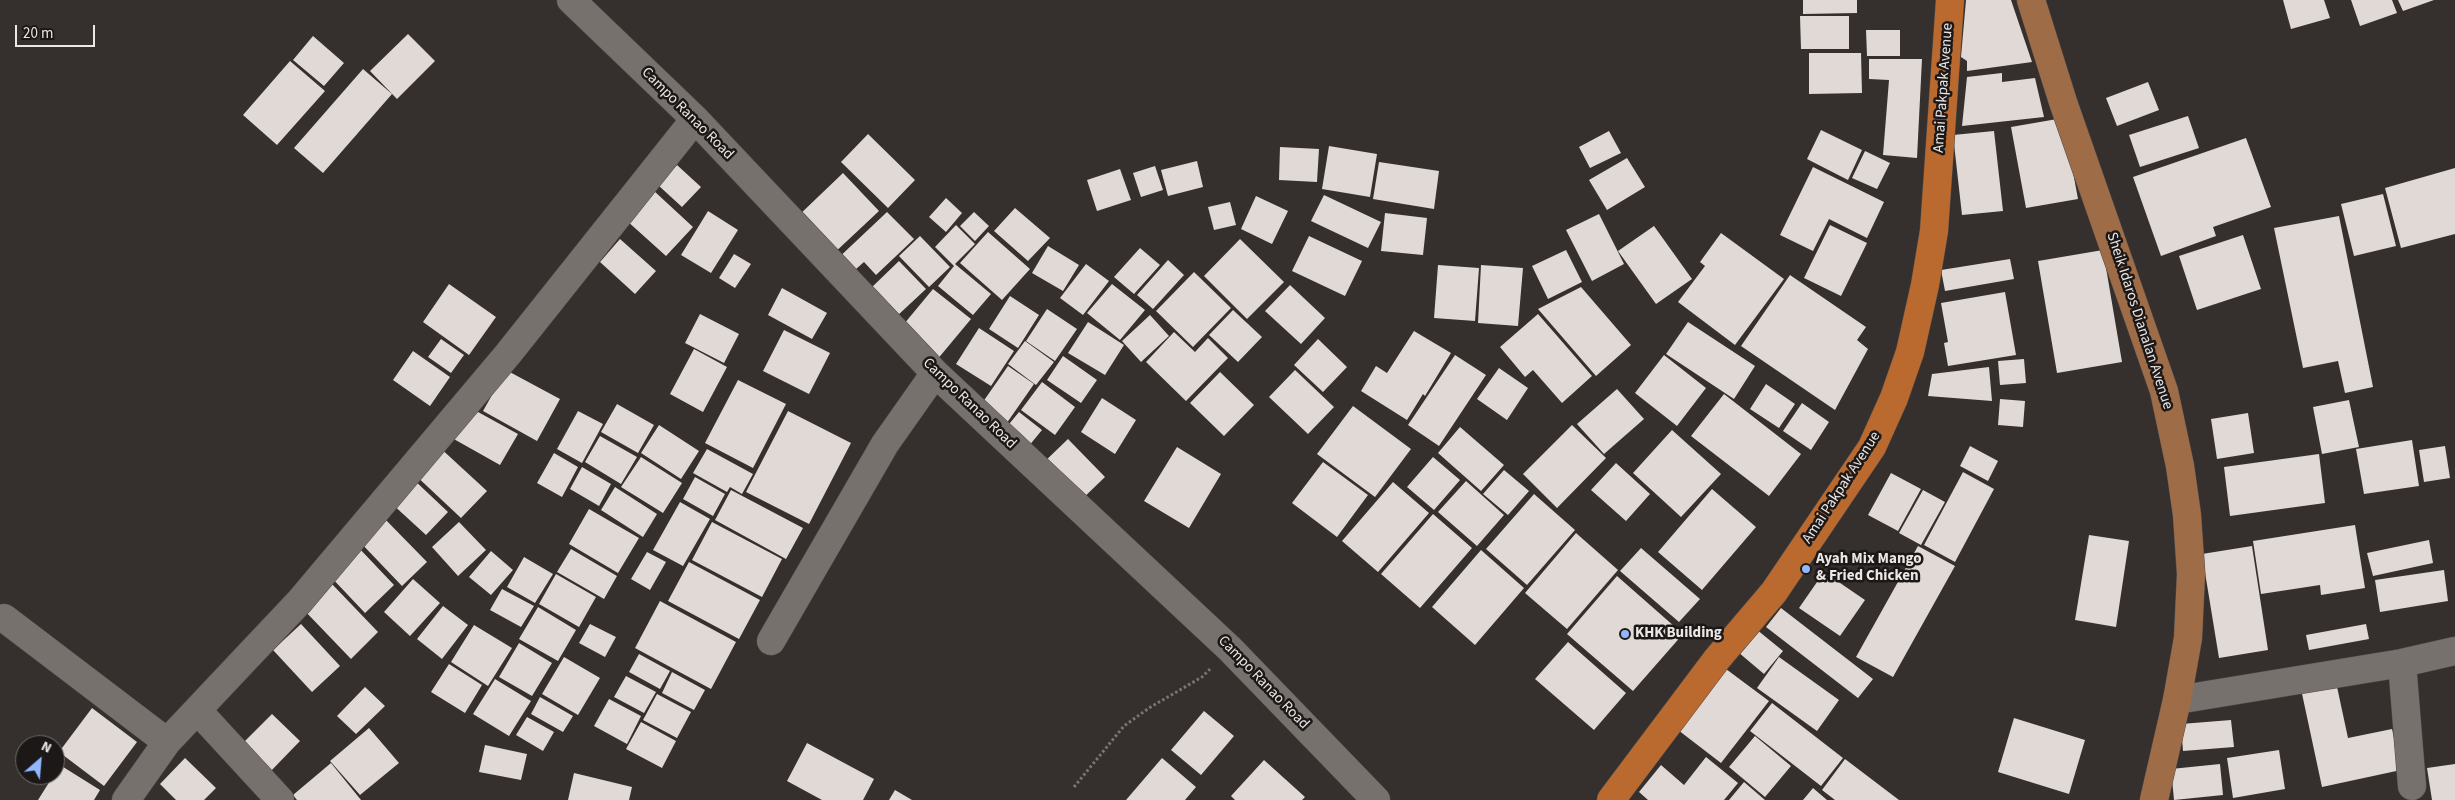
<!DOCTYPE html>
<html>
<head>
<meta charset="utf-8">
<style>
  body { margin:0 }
  #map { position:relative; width:2455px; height:800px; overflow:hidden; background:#35302d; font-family:"Source Sans 3",sans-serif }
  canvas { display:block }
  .north { position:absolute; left:15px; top:735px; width:50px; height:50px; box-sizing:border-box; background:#1b1817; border:1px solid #6e6b69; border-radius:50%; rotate:27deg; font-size:14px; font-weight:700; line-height:20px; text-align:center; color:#ebe7e5 }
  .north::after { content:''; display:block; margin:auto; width:18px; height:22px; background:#93b7fd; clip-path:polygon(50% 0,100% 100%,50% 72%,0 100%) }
  .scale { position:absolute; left:15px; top:25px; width:80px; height:22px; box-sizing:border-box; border:2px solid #ebe7e5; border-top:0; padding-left:6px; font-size:15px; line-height:18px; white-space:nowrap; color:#ebe7e5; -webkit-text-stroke:4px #1b1817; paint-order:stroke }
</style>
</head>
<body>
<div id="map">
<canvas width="2455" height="800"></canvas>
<div class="north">N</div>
<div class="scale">20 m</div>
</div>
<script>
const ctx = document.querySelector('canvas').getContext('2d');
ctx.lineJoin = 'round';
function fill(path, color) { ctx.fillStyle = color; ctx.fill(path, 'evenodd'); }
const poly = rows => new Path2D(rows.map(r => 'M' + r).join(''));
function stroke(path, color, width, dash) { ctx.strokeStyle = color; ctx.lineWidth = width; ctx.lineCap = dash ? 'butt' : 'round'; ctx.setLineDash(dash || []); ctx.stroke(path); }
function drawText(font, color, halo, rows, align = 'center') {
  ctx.font = font + ' "Source Sans 3",sans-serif'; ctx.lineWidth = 5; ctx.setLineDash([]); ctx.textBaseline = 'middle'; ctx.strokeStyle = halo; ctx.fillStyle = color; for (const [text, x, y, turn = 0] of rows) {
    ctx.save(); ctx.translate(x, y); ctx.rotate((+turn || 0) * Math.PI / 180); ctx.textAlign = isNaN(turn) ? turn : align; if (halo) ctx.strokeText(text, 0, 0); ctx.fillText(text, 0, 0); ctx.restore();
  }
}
const building = poly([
  [1803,0,1857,0,1857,13,1803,14],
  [1966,0,2011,0,2032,62,1967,71,1967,61,1961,57],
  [2283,0,2324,0,2330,18,2291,29],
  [2351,0,2392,0,2397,13,2360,26],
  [2398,0,2434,0,2403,11],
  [1800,16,1849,16,1849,49,1801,49],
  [1866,30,1900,30,1900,56,1867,56],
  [408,34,435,61,397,99,370,71],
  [313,36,344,63,324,86,293,60],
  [1809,53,1861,53,1862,93,1809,94],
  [1869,59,1922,59,1917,158,1883,155,1889,80,1869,79],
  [290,61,325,91,277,145,243,115],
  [363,69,392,94,323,173,294,148],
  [2002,73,2002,82,2035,78,2044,117,1962,126,1967,77],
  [2148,82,2159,110,2117,126,2106,98],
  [2188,116,2199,148,2140,167,2129,135],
  [2063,118,2078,199,2026,208,2011,127],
  [1821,130,1862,150,1848,180,1807,159],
  [1609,131,1621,153,1590,168,1579,147],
  [1994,131,2003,211,1962,215,1953,135],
  [868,134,915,180,888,208,841,162],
  [2246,138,2271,207,2213,227,2216,236,2161,256,2133,177],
  [1329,146,1377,154,1370,197,1322,189],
  [1280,147,1319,149,1317,182,1279,180],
  [1865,151,1890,163,1877,189,1852,178],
  [1627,158,1645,187,1607,210,1589,180],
  [1197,161,1203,187,1168,196,1161,170],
  [1379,162,1439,171,1434,209,1373,199],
  [677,165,701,187,682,207,658,185],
  [1155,166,1163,190,1141,197,1133,173],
  [1813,167,1884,202,1867,238,1829,219,1813,251,1780,235],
  [2455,168,2455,234,2401,248,2385,188],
  [1120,169,1131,200,1097,211,1087,180],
  [843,173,879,211,831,256,796,218],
  [653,190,693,227,666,256,626,220],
  [2383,194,2396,246,2354,256,2341,204],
  [1324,195,1381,222,1368,248,1311,221],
  [1256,196,1288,211,1272,244,1241,229],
  [946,198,962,213,946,232,929,217],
  [1230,202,1236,225,1214,230,1208,207],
  [1015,208,1050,238,1028,261,994,231],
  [708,211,738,230,711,273,681,255],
  [887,212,914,239,876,275,864,262,848,276,834,262],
  [974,212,989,226,975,241,960,226],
  [1385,213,1427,218,1423,255,1381,251],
  [1599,214,1624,264,1592,281,1566,230],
  [2339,216,2373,387,2345,393,2338,361,2303,368,2274,228],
  [956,225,975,244,955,264,991,294,973,315,938,286,954,266,935,247],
  [1830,225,1867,243,1841,296,1804,278],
  [1654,226,1692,279,1656,304,1618,251],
  [988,232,1030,269,1002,300,960,263],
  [1721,233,1784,279,1735,345,1678,302,1705,266,1700,262],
  [2243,235,2261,289,2197,310,2179,256],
  [920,236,950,267,929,287,899,256],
  [1309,236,1362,261,1345,296,1292,271],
  [620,239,656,271,635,294,600,262],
  [1240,239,1284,282,1247,319,1204,276],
  [1048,246,1079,265,1063,291,1032,273],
  [1140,248,1160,265,1134,294,1114,277],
  [1566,250,1582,282,1548,299,1532,266],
  [2103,250,2122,362,2057,373,2038,261],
  [734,254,751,264,735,288,719,278],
  [2010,259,2014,279,1945,291,1941,270],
  [1168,260,1184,275,1153,309,1137,295],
  [899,261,926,289,897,316,871,288],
  [1086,264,1109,281,1083,315,1060,298],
  [1438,265,1479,268,1475,321,1434,318],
  [1481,265,1523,268,1518,326,1478,323],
  [1194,272,1231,308,1193,347,1156,311],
  [1790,275,1866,327,1857,340,1868,349,1835,410,1741,346],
  [449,284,496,317,469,355,423,322],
  [1112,284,1145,310,1120,340,1087,313],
  [1290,285,1325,318,1301,344,1265,311],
  [1581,287,1631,345,1596,376,1538,309],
  [782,288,827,313,812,339,768,315],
  [933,289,971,319,936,361,899,330],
  [2005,292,2016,355,1948,366,1944,343,1948,342,1941,303],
  [1010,296,1039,315,1018,348,989,329],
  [1047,309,1077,329,1055,361,1026,341],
  [1233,310,1262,337,1238,362,1209,335],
  [700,314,739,334,724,363,685,343],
  [1538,314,1592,376,1562,403,1533,370,1525,377,1500,347],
  [1150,315,1169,336,1141,362,1122,341],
  [1088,322,1124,345,1105,375,1068,353],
  [1688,322,1755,366,1734,399,1666,354],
  [979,328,1014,351,991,386,956,364],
  [784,330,830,353,809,394,763,371],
  [1414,331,1451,353,1425,396,1423,394,1407,420,1361,391,1376,366,1387,373],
  [1174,332,1195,352,1208,338,1228,358,1186,401,1146,362],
  [441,339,464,355,451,373,428,357],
  [1318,339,1347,367,1323,392,1294,365],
  [1025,341,1054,362,1036,385,1008,364],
  [694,349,727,367,703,412,670,394],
  [413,351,450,377,430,406,393,380],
  [1455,355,1486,375,1439,446,1408,425],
  [1664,355,1706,388,1677,426,1635,393],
  [1063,356,1097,380,1081,403,1047,380],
  [2024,359,2026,383,2000,385,1998,361],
  [1008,366,1034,384,1004,427,978,409],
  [1989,367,1992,401,1928,396,1932,374],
  [1499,368,1528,388,1507,420,1477,399],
  [506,370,560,399,537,441,483,411],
  [1295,370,1334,407,1308,434,1269,397],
  [1220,372,1254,405,1224,436,1190,403],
  [738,380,786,404,753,468,705,443],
  [1042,382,1075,407,1055,435,1021,410],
  [1766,384,1795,404,1779,428,1750,409],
  [1617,389,1644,419,1604,454,1577,424],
  [1724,394,1801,454,1769,496,1691,436],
  [1102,398,1136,420,1115,454,1081,432],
  [2000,399,2025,401,2023,427,1998,425],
  [2349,400,2359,447,2322,454,2313,407],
  [1802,403,1829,422,1811,450,1783,431],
  [617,404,654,425,638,453,601,432],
  [1353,406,1411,449,1375,497,1317,454],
  [469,407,518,434,500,465,452,438],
  [578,411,603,424,582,463,557,449],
  [788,411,851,443,809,524,746,492],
  [1019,412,1042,430,1028,447,1005,429],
  [2248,413,2254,453,2217,459,2211,419],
  [659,425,699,451,681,479,641,453],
  [1572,425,1606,458,1557,508,1523,474],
  [1460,427,1504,465,1481,491,1438,453],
  [1672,430,1721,474,1681,517,1633,473],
  [600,436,637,457,621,484,585,462],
  [1068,439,1105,477,1078,503,1041,465],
  [2412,440,2419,486,2364,494,2356,449],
  [437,445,487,491,461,518,412,472],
  [1970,446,1998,461,1988,481,1960,466],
  [2445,446,2450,478,2424,482,2419,450],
  [1177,447,1221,474,1189,528,1144,501],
  [707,449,753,474,742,494,730,487,727,492,693,473],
  [554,453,578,467,562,497,537,483],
  [2319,454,2325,503,2230,516,2224,467],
  [641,457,682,483,663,513,621,487],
  [1433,457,1460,480,1434,510,1407,487],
  [1323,462,1368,495,1337,537,1292,503],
  [1616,463,1650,494,1626,521,1591,490],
  [582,467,611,484,599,506,570,489],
  [1504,470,1529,491,1508,515,1483,494],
  [1963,472,1994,489,1955,562,1924,545],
  [1891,473,1921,489,1898,531,1868,515],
  [695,477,725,494,713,516,683,499],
  [412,478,448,512,426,535,390,502],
  [1466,481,1504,515,1477,546,1438,512],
  [1393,482,1429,513,1378,572,1342,541],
  [615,487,657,514,643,537,601,510],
  [1712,489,1756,527,1702,590,1658,552],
  [731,490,803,528,786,559,715,520],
  [1923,490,1945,502,1921,545,1899,533],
  [1534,494,1575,530,1527,585,1486,549],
  [680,502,710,519,683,566,653,550],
  [589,509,639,538,618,573,569,544],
  [1433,514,1472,548,1420,608,1381,574],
  [383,517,427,562,402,586,358,540],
  [459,522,486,550,458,576,432,547],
  [712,522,782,559,762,597,692,560],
  [2355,525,2365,588,2321,595,2320,585,2261,594,2253,541],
  [1576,533,1618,570,1567,629,1525,593],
  [2089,535,2129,541,2116,627,2075,620],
  [2429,540,2433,563,2373,576,2367,553],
  [1918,546,1955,566,1893,677,1856,657],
  [2252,546,2268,650,2219,658,2202,554],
  [358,547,394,585,365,613,329,575],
  [1641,548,1700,599,1679,622,1620,571],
  [571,549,617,576,604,599,557,572],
  [1481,550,1524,588,1475,645,1432,607],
  [491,551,513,570,491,595,469,577],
  [647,552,666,562,650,590,631,579],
  [524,557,553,574,535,603,507,587],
  [689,562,760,600,739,639,668,601],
  [2444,570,2448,601,2380,612,2375,580],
  [1824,572,1865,600,1840,636,1799,608],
  [556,574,596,597,579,627,539,604],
  [1617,576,1683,634,1633,691,1567,634],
  [413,579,440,603,410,636,384,612],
  [331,583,378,632,351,659,303,609],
  [502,589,534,606,521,627,490,610],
  [660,601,736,642,711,689,635,648],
  [443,606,468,625,442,659,417,639],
  [538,607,576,630,558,661,519,639],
  [1781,608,1873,679,1858,698,1766,627],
  [301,624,340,666,312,692,273,650],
  [590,624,616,637,605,657,579,643],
  [2366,624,2369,639,2309,650,2306,635],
  [474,625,512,648,488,686,451,662],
  [1756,629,1783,651,1764,674,1738,652],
  [1568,642,1626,693,1594,730,1535,679],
  [519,643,552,663,532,696,499,677],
  [639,654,670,671,660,689,629,672],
  [564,657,600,678,578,715,542,694],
  [1779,657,1839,700,1817,731,1757,688],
  [449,664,482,685,465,713,431,692],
  [1726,669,1769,701,1721,763,1678,730],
  [672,672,705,690,694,710,662,693],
  [626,676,656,692,644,713,614,697],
  [495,679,531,701,509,736,473,714],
  [2336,682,2348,738,2392,729,2401,770,2322,787,2301,689],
  [365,687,385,706,356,734,337,716],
  [657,694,691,712,677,738,643,720],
  [540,697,573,716,563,732,531,714],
  [609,699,641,716,627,744,594,726],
  [1772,703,1843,758,1821,786,1750,731],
  [92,708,137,742,104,786,59,752],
  [1204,711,1234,736,1201,775,1171,750],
  [272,714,300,741,269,773,241,745],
  [527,717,554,732,543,751,516,735],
  [2014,718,2085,740,2069,794,1998,772],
  [2231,720,2234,747,2183,751,2181,724],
  [641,722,676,741,662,768,626,749],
  [369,728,399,763,360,795,330,761],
  [1755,736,1791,766,1765,797,1729,767],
  [807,743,874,779,863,800,822,800,787,781],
  [485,745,527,754,521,780,479,772],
  [2279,750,2285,789,2233,798,2227,758],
  [1706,757,1738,783,1724,800,1648,800,1639,792,1661,765,1684,785],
  [185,758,216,788,204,800,176,800,160,784],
  [1162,758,1196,787,1185,800,1126,800],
  [1845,759,1899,800,1835,800,1822,790],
  [1264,760,1305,797,1302,800,1235,800,1231,796],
  [331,763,361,800,297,800,293,795],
  [2220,764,2223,795,2174,800,2171,769],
  [2455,764,2455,800,2432,800,2427,768],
  [60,765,100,790,94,800,38,800],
  [574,773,632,787,629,800,568,800],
  [1744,782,1765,800,1729,800],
  [1813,788,1827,800,1803,800],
  [895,790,912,800,889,800]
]);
const path = poly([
  [1074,787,1124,726,1149,708,1202,677,1210,669]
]);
const street = poly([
  [571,0,695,119,935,373,1230,649,1376,800],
  [4,618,167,742],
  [771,641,885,444,935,373],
  [2402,663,2412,786],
  [2177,700,2402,663,2455,651],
  [198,711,280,800],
  [126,800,167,742,300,601,508,354,695,119]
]);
const primary = poly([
  [2031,0,2063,102,2164,391,2180,466,2187,515,2191,574,2188,638,2177,700,2154,800]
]);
const highway = poly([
  [1611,800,1717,659,1774,592,1872,447,1894,398,1910,352,1925,285,1934,231,1950,0]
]);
const markers = [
  [1806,569,5,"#93b7fd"],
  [1625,634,5,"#93b7fd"]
];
const streetNames = [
  ["Amai Pakpak Avenue",1944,88,-86],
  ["Campo Ranao Road",687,114,45],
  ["Sheik Idaros Dianalan Avenue",2139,321,72],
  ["Campo Ranao Road",969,404,44],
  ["Amai Pakpak Avenue",1842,488,-57],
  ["Campo Ranao Road",1263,683,46]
];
const poiNames = [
  ["Ayah Mix Mango",1816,560],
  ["& Fried Chicken",1816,577],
  ["KHK Building",1635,634]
];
fill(building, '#e0d9d5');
stroke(street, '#534e4b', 29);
stroke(primary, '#534e4b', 29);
stroke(highway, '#534e4b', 29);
stroke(path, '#7b7673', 3, [2.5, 2.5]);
stroke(street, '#77716d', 28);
stroke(primary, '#9f6c48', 28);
stroke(highway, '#ba692f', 28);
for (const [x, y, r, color] of markers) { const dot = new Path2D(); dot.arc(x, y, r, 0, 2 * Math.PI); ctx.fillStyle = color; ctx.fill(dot); stroke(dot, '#1b1817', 2); }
drawText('15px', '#ebe7e5', '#1b1817', streetNames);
drawText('bold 15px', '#ebe7e5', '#1b1817', poiNames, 'left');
</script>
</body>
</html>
